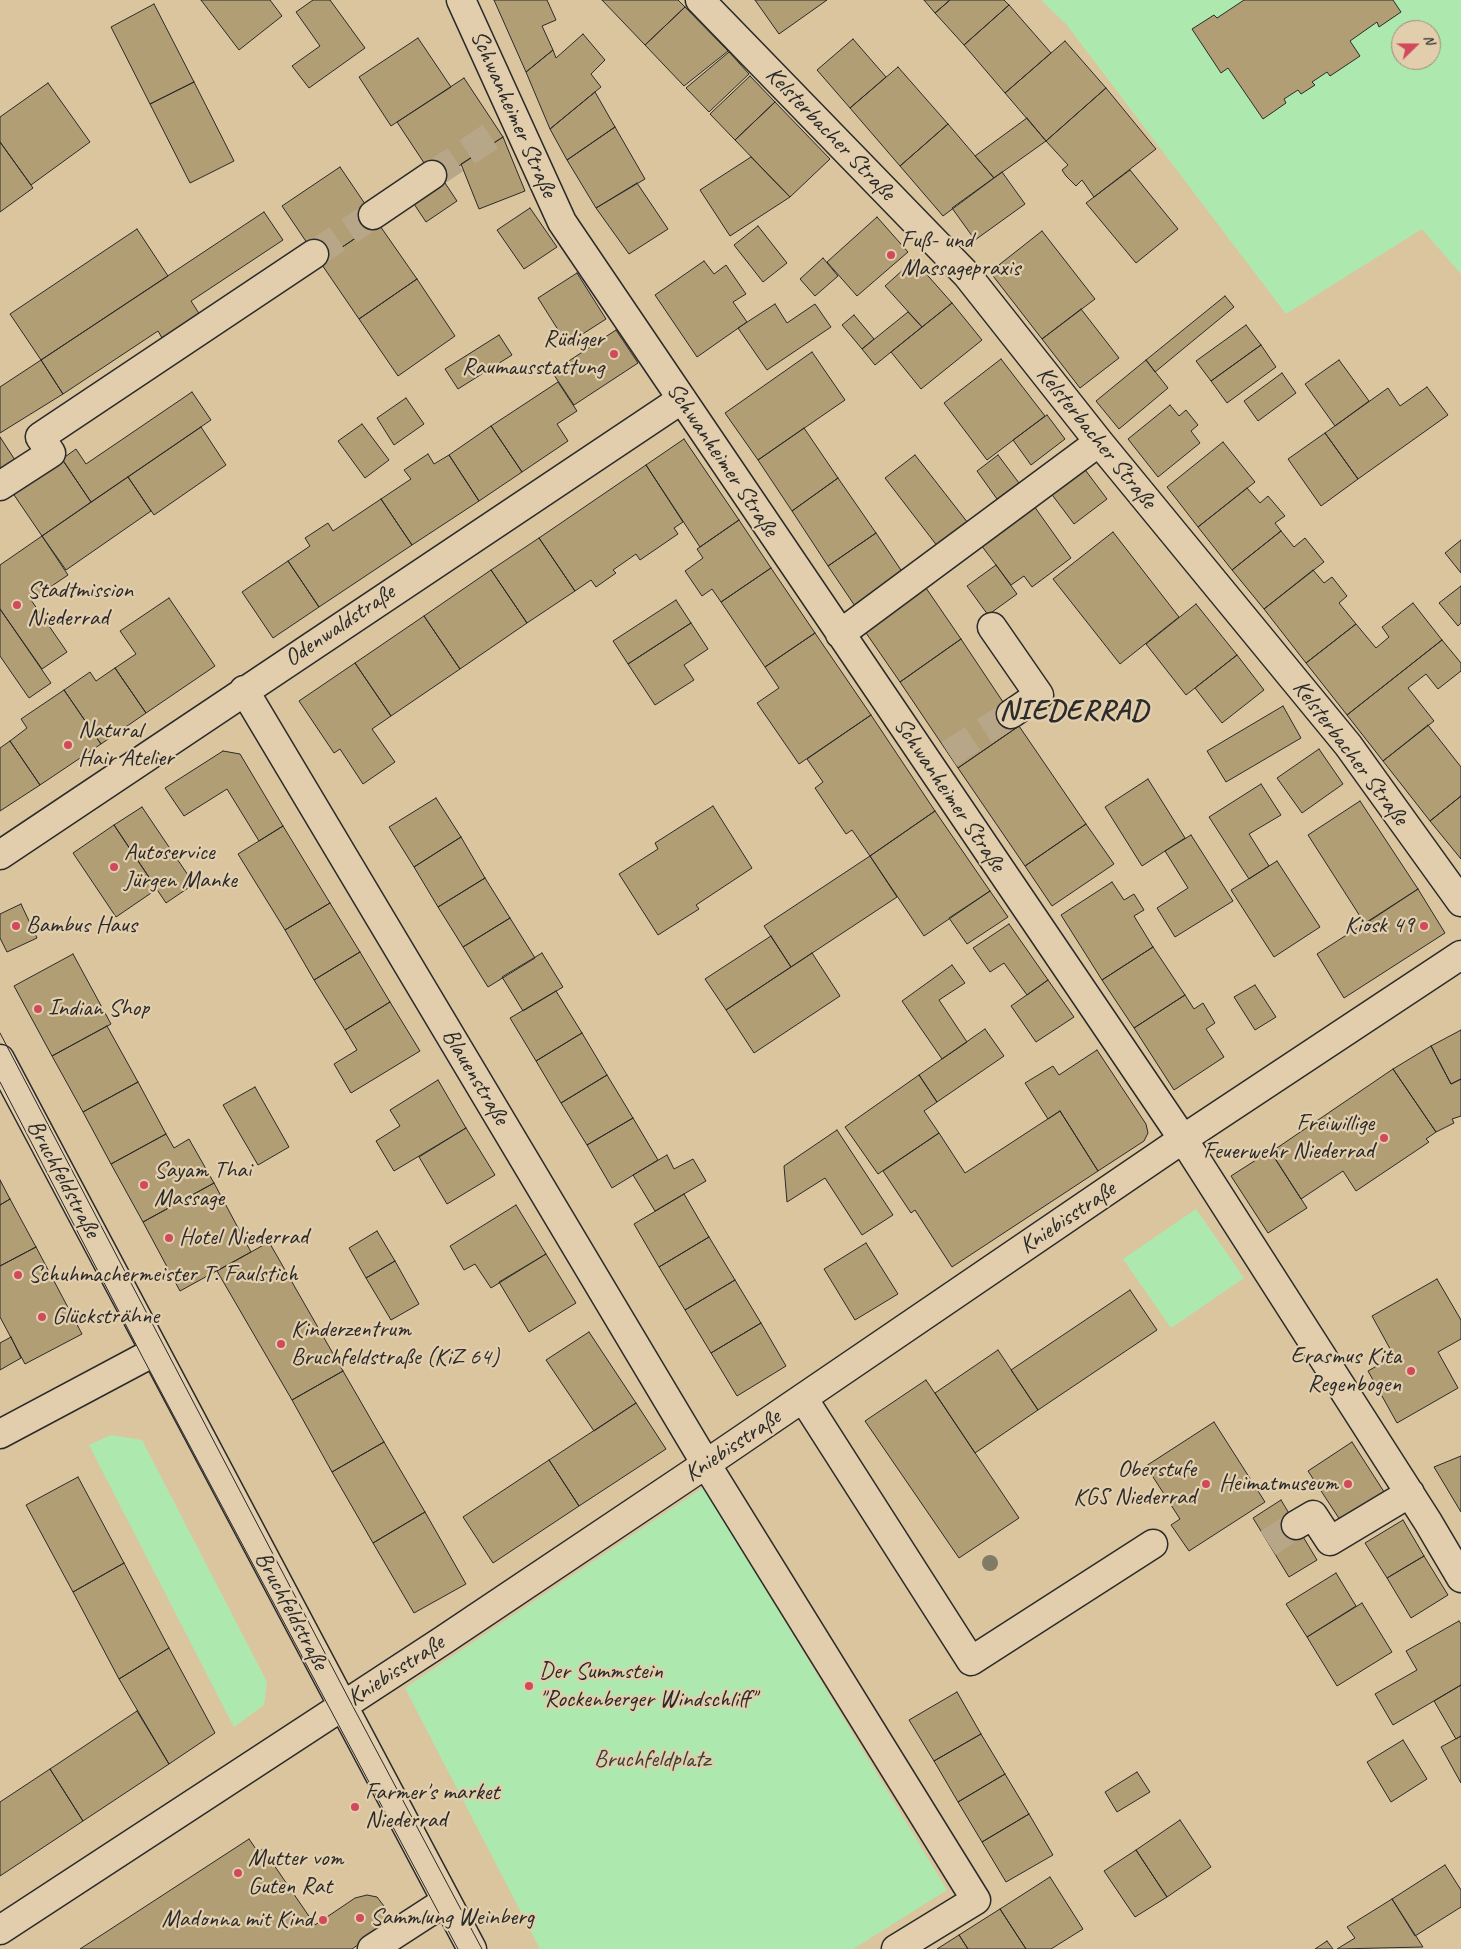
<!DOCTYPE html>
<html>
<head>
<meta charset="utf-8">
<style>
  body { margin:0 }
  #map { position:relative; width:1461px; height:1949px; overflow:hidden; background:#dac59f; font-family:Caveat,sans-serif }
  canvas { display:block }
  .north { position:absolute; left:1391px; top:20px; width:50px; height:50px; box-sizing:border-box; background:#e2ceac; border:1px solid #998d78; border-radius:50%; rotate:68deg; font-size:14px; font-weight:700; line-height:20px; text-align:center; color:#2b2b2b }
  .north::after { content:''; display:block; margin:auto; width:18px; height:22px; background:#d1495b; clip-path:polygon(50% 0,100% 100%,50% 72%,0 100%) }
</style>
</head>
<body>
<div id="map">
<canvas width="1461" height="1949"></canvas>
<div class="north">N</div>
</div>
<script>
const ctx = document.querySelector('canvas').getContext('2d');
ctx.lineJoin = 'round';
function fill(path, color) { ctx.fillStyle = color; ctx.fill(path, 'evenodd'); }
const poly = rows => new Path2D(rows.map(r => 'M' + r).join(''));
function stroke(path, color, width, dash) { ctx.strokeStyle = color; ctx.lineWidth = width; ctx.lineCap = dash ? 'butt' : 'round'; ctx.setLineDash(dash || []); ctx.stroke(path); }
function drawText(font, color, halo, rows, align = 'center') {
  ctx.font = font + ' Caveat,sans-serif'; ctx.lineWidth = 4.5; ctx.setLineDash([]); ctx.textBaseline = 'middle'; ctx.strokeStyle = halo; ctx.fillStyle = color; for (const [text, x, y, turn = 0] of rows) {
    ctx.save(); ctx.translate(x, y); ctx.rotate((+turn || 0) * Math.PI / 180); ctx.textAlign = isNaN(turn) ? turn : align; if (halo) ctx.strokeText(text, 0, 0); ctx.fillText(text, 0, 0); ctx.restore();
  }
}
const green = poly([
  [1041,0,1461,0,1461,274,1422,229,1286,314,1066,24],
  [1401,30,1431,30,1431,60,1401,60],
  [1196,1209,1244,1278,1171,1328,1123,1259],
  [111,1435,142,1440,267,1682,264,1705,234,1727,89,1445],
  [704,1487,947,1890,853,1949,540,1949,405,1688]
]);
const building = poly([
  [201,0,270,0,282,16,239,50,201,0],
  [313,0,330,0,365,48,309,88,292,66,320,46,296,12,313,0],
  [494,0,547,0,556,20,542,26,553,50,526,72,494,0],
  [602,0,678,0,685,7,645,45,602,0],
  [755,0,827,0,779,34,755,0],
  [924,0,950,0,935,13,924,0],
  [950,0,1004,0,1009,5,964,45,935,13,950,0],
  [1244,0,1393,0,1401,12,1379,27,1377,22,1350,41,1360,56,1330,76,1327,72,1312,82,1315,85,1301,94,1298,90,1284,99,1286,103,1263,119,1228,68,1221,73,1192,29,1214,15,1217,18,1244,0],
  [154,4,194,82,150,104,111,27,154,4],
  [1009,5,1051,53,1005,93,964,45,1009,5],
  [685,7,728,51,684,86,645,45,685,7],
  [583,34,605,60,591,74,601,87,550,129,526,72,553,50,556,58,583,34],
  [418,38,451,87,391,126,359,77,418,38],
  [853,39,886,77,850,108,817,70,853,39],
  [1065,41,1106,88,1046,141,1005,93,1065,41],
  [729,52,749,74,709,112,686,88,729,52],
  [898,67,948,124,900,166,850,108,898,67],
  [750,76,775,102,735,140,710,114,750,76],
  [464,78,503,137,436,181,397,122,464,78],
  [194,82,234,161,190,183,150,104,194,82],
  [48,83,90,142,31,185,0,142,0,117,48,83],
  [1106,88,1156,149,1094,197,1082,180,1076,186,1066,176,1062,170,1068,165,1046,141,1106,88],
  [595,92,615,127,567,160,550,129,595,92],
  [775,102,830,159,790,197,735,140,775,102],
  [1027,118,1046,141,994,178,975,156,1027,118],
  [948,124,994,178,943,216,900,166,948,124],
  [615,127,645,179,596,208,567,160,615,127],
  [503,137,525,191,479,209,461,164,503,137],
  [0,142,33,188,0,212,0,142],
  [751,157,790,197,730,236,700,190,751,157],
  [340,167,378,223,320,262,282,206,340,167],
  [1130,170,1178,229,1136,263,1086,203,1130,170],
  [1002,172,1025,204,975,240,952,208,1002,172],
  [441,177,457,201,426,222,410,198,441,177],
  [637,183,668,229,629,254,596,208,637,183],
  [530,208,557,247,524,269,497,230,530,208],
  [264,212,283,240,191,301,202,318,165,343,158,331,63,394,41,360,264,212],
  [877,217,908,252,857,296,827,262,877,217],
  [378,223,417,279,359,319,320,262,378,223],
  [758,226,787,263,763,282,734,245,758,226],
  [137,229,168,276,41,360,10,314,137,229],
  [1042,231,1095,299,1042,339,990,272,1042,231],
  [823,258,838,276,815,296,800,279,823,258],
  [914,260,952,303,922,327,885,286,914,260],
  [704,261,714,274,726,265,746,294,733,302,747,322,697,357,655,295,704,261],
  [577,273,606,319,567,344,538,298,577,273],
  [417,279,455,336,398,376,359,319,417,279],
  [1225,296,1234,307,1155,372,1146,360,1225,296],
  [952,303,982,340,921,389,891,352,952,303],
  [775,304,787,323,815,304,831,327,767,370,738,328,775,304],
  [1081,309,1119,358,1080,388,1042,339,1081,309],
  [908,312,922,327,875,365,862,349,908,312],
  [854,315,874,339,862,349,842,325,854,315],
  [1246,325,1261,345,1211,381,1196,361,1246,325],
  [616,330,638,363,574,405,552,372,616,330],
  [499,335,512,355,458,389,445,369,499,335],
  [1261,345,1276,367,1227,403,1211,381,1261,345],
  [812,352,845,400,758,460,725,413,812,352],
  [1001,359,1045,416,987,460,944,403,1001,359],
  [41,360,63,394,0,433,0,387,41,360],
  [1146,360,1168,388,1119,429,1096,401,1146,360],
  [1339,360,1369,401,1335,426,1305,384,1339,360],
  [1282,373,1296,393,1258,421,1244,401,1282,373],
  [558,382,577,411,557,424,568,441,522,472,491,426,558,382],
  [1427,387,1448,415,1358,479,1325,433,1388,388,1400,406,1427,387],
  [192,392,211,420,91,502,62,459,76,449,86,464,192,392],
  [406,398,424,424,394,445,377,418,406,398],
  [1170,405,1179,416,1186,410,1198,425,1191,431,1200,443,1158,477,1128,439,1170,405],
  [1047,415,1065,439,1031,465,1013,440,1047,415],
  [362,424,389,460,365,478,338,441,362,424],
  [491,426,522,472,479,501,449,455,491,426],
  [201,427,226,465,154,515,128,477,201,427],
  [804,428,838,478,792,511,758,460,804,428],
  [1325,433,1358,479,1321,506,1288,459,1325,433],
  [0,437,15,460,0,470,0,437],
  [684,439,739,520,700,547,646,465,684,439],
  [1223,442,1255,482,1198,527,1167,487,1223,442],
  [428,454,434,464,449,455,479,501,412,545,381,499,411,479,404,470,428,454],
  [915,455,968,523,938,547,885,478,915,455],
  [998,455,1019,483,997,499,977,471,998,455],
  [62,459,91,502,42,536,12,492,62,459],
  [646,465,683,522,674,528,678,534,640,560,636,554,613,570,616,573,596,587,591,580,575,591,539,538,646,465],
  [1083,467,1107,499,1074,524,1050,492,1083,467],
  [128,477,151,511,66,570,42,536,128,477],
  [838,478,876,533,828,566,792,511,838,478],
  [1247,488,1260,503,1268,496,1285,516,1275,523,1281,531,1232,570,1198,527,1247,488],
  [381,499,412,545,319,607,288,561,310,546,305,538,328,523,333,531,381,499],
  [1034,506,1071,558,1032,587,1024,576,1011,585,981,545,1034,506],
  [739,520,771,568,721,602,712,589,702,596,685,571,703,558,697,549,739,520],
  [1281,531,1294,547,1305,538,1324,562,1264,609,1232,570,1281,531],
  [1113,532,1179,617,1120,664,1053,579,1113,532],
  [876,533,907,579,859,612,828,566,876,533],
  [42,536,68,575,31,600,67,652,42,669,0,609,0,565,42,536],
  [539,538,575,591,527,623,491,570,539,538],
  [1461,540,1461,573,1445,553,1461,540],
  [288,561,319,607,273,638,242,592,288,561],
  [996,565,1017,594,988,615,967,586,996,565],
  [771,568,815,633,765,667,721,602,771,568],
  [491,570,527,623,460,669,424,616,491,570],
  [1313,570,1324,583,1332,577,1347,596,1339,603,1356,624,1306,663,1264,609,1313,570],
  [1461,586,1461,623,1458,626,1439,603,1461,586],
  [926,588,961,639,900,682,864,630,926,588],
  [169,598,215,666,146,713,115,668,136,654,120,631,169,598],
  [676,600,691,623,628,664,613,641,676,600],
  [1413,603,1442,640,1347,715,1306,663,1356,624,1376,648,1389,637,1382,627,1413,603],
  [1196,604,1237,655,1186,695,1146,644,1196,604],
  [0,609,51,683,29,698,0,656,0,609],
  [424,616,460,669,391,716,355,663,424,616],
  [691,623,708,649,684,665,694,680,655,705,628,664,691,623],
  [815,633,871,715,799,764,757,703,779,688,765,667,815,633],
  [961,639,1019,726,958,768,900,682,961,639],
  [1442,640,1461,663,1461,671,1438,689,1426,674,1408,688,1434,721,1383,761,1347,715,1442,640],
  [1237,655,1264,690,1222,723,1195,688,1237,655],
  [355,663,391,716,372,729,395,762,363,784,340,749,334,753,299,701,355,663],
  [115,668,146,713,101,744,64,690,90,672,96,681,115,668],
  [64,690,101,744,40,785,10,741,27,728,21,719,64,690],
  [1283,706,1301,738,1226,782,1207,751,1283,706],
  [871,715,935,811,870,856,852,830,846,834,815,788,823,782,807,759,871,715],
  [1428,725,1461,767,1461,796,1430,821,1383,761,1428,725],
  [1019,726,1086,824,1025,866,958,768,1019,726],
  [10,741,40,785,0,811,0,748,10,741],
  [1319,749,1343,784,1302,813,1277,778,1319,749],
  [223,751,240,754,283,826,259,841,227,789,184,816,165,788,223,751],
  [1148,779,1185,838,1142,866,1105,807,1148,779],
  [1261,784,1281,815,1249,834,1269,866,1249,879,1209,817,1261,784],
  [1461,796,1461,859,1430,821,1461,796],
  [436,798,461,837,414,867,389,827,436,798],
  [1360,801,1418,889,1365,924,1308,835,1360,801],
  [713,806,752,868,696,905,699,909,658,935,619,874,658,849,655,843,713,806],
  [142,807,194,884,166,903,114,825,142,807],
  [935,811,990,891,924,936,870,856,935,811],
  [1086,824,1114,864,1052,906,1025,866,1086,824],
  [114,825,157,889,116,917,73,853,114,825],
  [283,826,330,903,285,930,238,854,283,826],
  [1191,835,1233,901,1175,937,1157,908,1188,888,1165,851,1191,835],
  [461,837,485,878,438,907,414,867,461,837],
  [870,856,897,897,791,967,764,926,870,856],
  [1277,861,1320,927,1274,957,1231,890,1277,861],
  [485,878,510,918,463,947,438,907,485,878],
  [1112,882,1124,900,1134,894,1144,910,1134,916,1153,947,1102,980,1061,915,1112,882],
  [1418,889,1445,933,1344,998,1317,954,1418,889],
  [990,891,1008,917,967,944,949,918,990,891],
  [330,903,360,952,314,980,285,930,330,903],
  [21,904,37,938,7,952,0,938,0,914,21,904],
  [510,918,535,958,488,987,463,947,510,918],
  [1009,924,1048,980,1027,995,1004,963,990,972,973,948,1009,924],
  [771,936,791,967,726,1010,705,979,771,936],
  [1153,947,1185,995,1134,1028,1102,980,1153,947],
  [360,952,390,1002,345,1030,314,980,360,952],
  [542,953,563,987,523,1011,502,977,542,953],
  [812,953,840,996,754,1053,726,1010,812,953],
  [73,954,111,1024,52,1056,14,986,73,954],
  [952,965,965,983,939,1000,967,1042,942,1059,902,1001,952,965],
  [1048,980,1074,1017,1036,1042,1011,1006,1048,980],
  [1255,985,1276,1017,1255,1030,1234,997,1255,985],
  [556,991,582,1033,536,1061,510,1018,556,991],
  [1185,995,1194,1009,1203,1003,1215,1023,1206,1029,1224,1057,1174,1090,1134,1028,1185,995],
  [390,1002,420,1051,351,1093,334,1064,357,1050,345,1030,390,1002],
  [107,1026,138,1082,83,1112,52,1056,107,1026],
  [985,1029,1004,1056,937,1102,919,1075,985,1029],
  [1461,1030,1461,1079,1451,1084,1431,1046,1461,1030],
  [582,1033,607,1075,561,1103,536,1061,582,1033],
  [1431,1046,1451,1084,1461,1079,1461,1116,1452,1119,1454,1123,1436,1132,1393,1069,1431,1046],
  [1097,1050,1146,1124,1148,1133,1144,1141,1098,1171,1060,1111,1048,1119,1025,1083,1053,1066,1059,1075,1097,1050],
  [1393,1069,1436,1132,1426,1139,1429,1142,1356,1191,1343,1171,1301,1199,1271,1152,1393,1069],
  [607,1075,633,1118,587,1145,561,1103,607,1075],
  [919,1075,937,1102,924,1111,939,1133,878,1174,845,1127,919,1075],
  [438,1080,466,1128,394,1171,376,1141,400,1126,390,1110,438,1080],
  [138,1082,166,1134,111,1164,83,1112,138,1082],
  [255,1087,289,1147,258,1165,223,1105,255,1087],
  [1060,1111,1098,1171,952,1267,915,1210,911,1213,883,1171,939,1133,965,1173,1060,1111],
  [633,1118,658,1160,612,1188,587,1145,633,1118],
  [466,1128,495,1175,447,1204,419,1157,466,1128],
  [837,1130,893,1215,862,1235,825,1178,787,1202,784,1166,837,1130],
  [166,1134,174,1148,189,1139,214,1183,143,1222,111,1164,166,1134],
  [1270,1151,1307,1208,1268,1233,1231,1176,1270,1151],
  [667,1155,674,1169,693,1159,706,1181,655,1211,633,1175,667,1155],
  [0,1180,10,1199,0,1205,0,1180],
  [214,1183,251,1252,180,1291,143,1222,214,1183],
  [684,1194,709,1237,659,1267,634,1224,684,1194],
  [10,1199,36,1247,0,1266,0,1205,10,1199],
  [516,1205,546,1254,491,1288,475,1264,464,1270,450,1246,516,1205],
  [377,1231,395,1261,366,1278,349,1248,377,1231],
  [709,1237,735,1280,685,1310,659,1267,709,1237],
  [269,1242,343,1371,292,1400,217,1271,269,1242],
  [866,1243,898,1294,855,1320,824,1269,866,1243],
  [36,1247,82,1334,25,1364,0,1317,0,1266,36,1247],
  [546,1254,576,1303,529,1332,499,1282,546,1254],
  [395,1261,419,1304,391,1320,366,1278,395,1261],
  [1437,1279,1461,1320,1461,1339,1438,1352,1458,1388,1397,1423,1368,1371,1394,1356,1372,1316,1437,1279],
  [735,1280,761,1323,711,1353,685,1310,735,1280],
  [1130,1290,1157,1330,1038,1410,1011,1370,1130,1290],
  [761,1323,786,1366,737,1396,711,1353,761,1323],
  [589,1332,636,1403,594,1431,546,1360,589,1332],
  [11,1337,21,1358,0,1370,0,1343,11,1337],
  [998,1350,1038,1410,975,1453,935,1393,998,1350],
  [343,1371,384,1442,332,1472,292,1400,343,1371],
  [926,1380,1019,1518,959,1558,865,1421,926,1380],
  [636,1403,666,1449,579,1506,549,1460,636,1403],
  [1214,1422,1265,1502,1189,1551,1171,1525,1180,1519,1146,1466,1214,1422],
  [384,1442,425,1512,373,1543,332,1472,384,1442],
  [1352,1442,1388,1498,1344,1526,1308,1471,1352,1442],
  [1461,1456,1461,1512,1434,1467,1461,1456],
  [549,1460,579,1506,493,1563,463,1517,549,1460],
  [78,1477,124,1563,73,1592,26,1505,78,1477],
  [1281,1500,1317,1560,1289,1577,1253,1518,1281,1500],
  [425,1512,466,1584,414,1613,373,1543,425,1512],
  [1403,1520,1424,1556,1387,1578,1365,1543,1403,1520],
  [1424,1556,1448,1595,1411,1618,1387,1578,1424,1556],
  [124,1563,169,1648,119,1679,73,1592,124,1563],
  [1336,1573,1356,1606,1307,1637,1286,1604,1336,1573],
  [1362,1603,1392,1652,1337,1686,1307,1637,1362,1603],
  [1459,1621,1461,1624,1461,1685,1393,1725,1375,1694,1417,1670,1406,1651,1459,1621],
  [169,1648,215,1733,169,1764,119,1679,169,1648],
  [1461,1685,1461,1736,1456,1739,1434,1701,1461,1685],
  [957,1692,981,1734,934,1761,909,1720,957,1692],
  [137,1711,169,1764,83,1821,50,1769,137,1711],
  [981,1734,1005,1774,958,1802,934,1761,981,1734],
  [1461,1736,1461,1783,1441,1747,1461,1736],
  [1403,1740,1427,1779,1391,1802,1367,1762,1403,1740],
  [50,1769,83,1821,0,1876,0,1802,50,1769],
  [1137,1772,1150,1792,1117,1812,1105,1792,1137,1772],
  [1005,1774,1029,1814,982,1842,958,1802,1005,1774],
  [1029,1814,1053,1855,1006,1882,982,1842,1029,1814],
  [1180,1820,1211,1867,1167,1897,1136,1850,1180,1820],
  [249,1839,258,1852,263,1849,315,1925,355,1898,367,1895,377,1897,387,1910,386,1920,381,1929,352,1949,80,1949,249,1839],
  [1136,1850,1167,1897,1135,1917,1104,1871,1136,1850],
  [1445,1865,1461,1890,1461,1907,1415,1936,1392,1899,1445,1865],
  [1050,1877,1083,1929,1051,1949,1026,1949,1000,1909,1050,1877],
  [1392,1899,1423,1947,1337,1949,1355,1938,1347,1927,1392,1899],
  [1000,1909,1026,1949,968,1949,959,1935,1000,1909],
  [959,1935,968,1949,937,1949,959,1935],
  [1327,1941,1333,1949,1315,1949,1327,1941]
]);
const minorTunnel = poly([
  [432,175,499,131],
  [314,254,373,215],
  [949,754,1011,714],
  [1268,1543,1296,1525]
]);
const minor = poly([
  [461,0,562,222,1183,1139,1428,1522,1461,1578],
  [700,0,967,275,1099,442,1348,745,1461,902],
  [373,215,432,175],
  [0,486,51,453,40,437,314,254],
  [992,627,1039,695,1011,714],
  [840,634,1099,442],
  [244,690,706,1464,976,1900,896,1949],
  [0,855,682,399],
  [0,1059,472,1949],
  [803,1398,971,1661,1153,1544],
  [0,1434,154,1352],
  [1296,1525,1313,1515,1330,1541,1410,1493],
  [0,1930,442,1641,706,1464,1183,1139,1461,955],
  [372,1949,446,1901]
]);
const tram = poly([
  [0,1033,350,1701,482,1949],
  [0,1082,143,1358,458,1949]
]);
const trees = [
  [990,1563]
];
const markers = [
  [891,255,5,"#d1495b"],
  [614,354,5,"#d1495b"],
  [17,605,5,"#d1495b"],
  [68,745,5,"#d1495b"],
  [114,867,5,"#d1495b"],
  [16,926,5,"#d1495b"],
  [1424,926,5,"#d1495b"],
  [38,1009,5,"#d1495b"],
  [1384,1138,5,"#d1495b"],
  [144,1185,5,"#d1495b"],
  [169,1238,5,"#d1495b"],
  [18,1275,5,"#d1495b"],
  [42,1317,5,"#d1495b"],
  [281,1344,5,"#d1495b"],
  [1411,1371,5,"#d1495b"],
  [1206,1484,5,"#d1495b"],
  [1348,1484,5,"#d1495b"],
  [529,1686,5,"#d1495b"],
  [355,1807,5,"#d1495b"],
  [238,1873,5,"#d1495b"],
  [360,1918,5,"#d1495b"],
  [323,1920,5,"#d1495b"]
];
const streetNames = [
  ["Schwanheimer Straße",513,114,66],
  ["Kelsterbacher Straße",830,134,46],
  ["Kelsterbacher Straße",1096,438,51],
  ["Schwanheimer Straße",722,460,56],
  ["Odenwaldstraße",340,626,-34],
  ["Kelsterbacher Straße",1350,753,53],
  ["Schwanheimer Straße",949,795,56],
  ["Blauenstraße",475,1077,59],
  ["Bruchfeldstraße",63,1179,62],
  ["Kniebisstraße",1068,1218,-34],
  ["Kniebisstraße",733,1446,-34],
  ["Bruchfeldstraße",291,1611,62],
  ["Kniebisstraße",396,1671,-33]
];
const poiNames = [
  ["Fuß- und",901,241],
  ["Massagepraxis",901,269],
  ["Rüdiger",604,340,"right"],
  ["Raumausstattung",604,368,"right"],
  ["Stadtmission",27,591],
  ["Niederrad",27,619],
  ["Natural",78,731],
  ["Hair Atelier",78,759],
  ["Autoservice",124,853],
  ["Jürgen Manke",124,881],
  ["Bambus Haus",26,926],
  ["Kiosk 49",1414,926,"right"],
  ["Indian Shop",48,1009],
  ["Freiwillige",1374,1124,"right"],
  ["Feuerwehr Niederrad",1374,1152,"right"],
  ["Sayam Thai",154,1171],
  ["Massage",154,1199],
  ["Hotel Niederrad",179,1238],
  ["Schuhmachermeister T. Faulstich",28,1275],
  ["Glücksträhne",52,1317],
  ["Kinderzentrum",291,1330],
  ["Bruchfeldstraße (KiZ 64)",291,1358],
  ["Erasmus Kita",1401,1357,"right"],
  ["Regenbogen",1401,1385,"right"],
  ["Oberstufe",1196,1470,"right"],
  ["KGS Niederrad",1196,1498,"right"],
  ["Heimatmuseum",1338,1484,"right"],
  ["Der Summstein",539,1672],
  ["\"Rockenberger Windschliff\"",539,1700],
  ["Farmer's market",365,1793],
  ["Niederrad",365,1821],
  ["Mutter vom",248,1859],
  ["Guten Rat",248,1887],
  ["Sammlung Weinberg",370,1918],
  ["Madonna mit Kind",313,1920,"right"]
];
const parkNames = [
  ["Bruchfeldplatz",652,1760]
];
const districtNames = [
  ["NIEDERRAD",1074,711]
];
fill(green, '#ade9ae');
fill(building, '#b29e74');
stroke(building, '#2b2b2b', 1);
stroke(minorTunnel, '#b7a688', 28, [28, 14]);
stroke(minor, '#2b2b2b', 31);
stroke(minor, '#e2ceac', 28);
stroke(tram, '#2b2b2b', 1);
ctx.fillStyle = '#817b66';
for (const [x, y] of trees) { ctx.beginPath(); ctx.arc(x, y, 8, 0, 2 * Math.PI); ctx.fill(); }
for (const [x, y, r, color] of markers) { const dot = new Path2D(); dot.arc(x, y, r, 0, 2 * Math.PI); ctx.fillStyle = color; ctx.fill(dot); stroke(dot, '#e2ceac', 2); }
drawText('24px', '#2b2b2b', '#e2ceac', streetNames);
drawText('24px', '#2b2b2b', '#e2ceac', poiNames, 'left');
drawText('24px', '#383e38', '#e2ceac', parkNames);
ctx.letterSpacing = '1px';
drawText('bold 29px', '#2b2b2b', '#e2ceac', districtNames);
ctx.letterSpacing = '0px';
</script>
</body>
</html>
